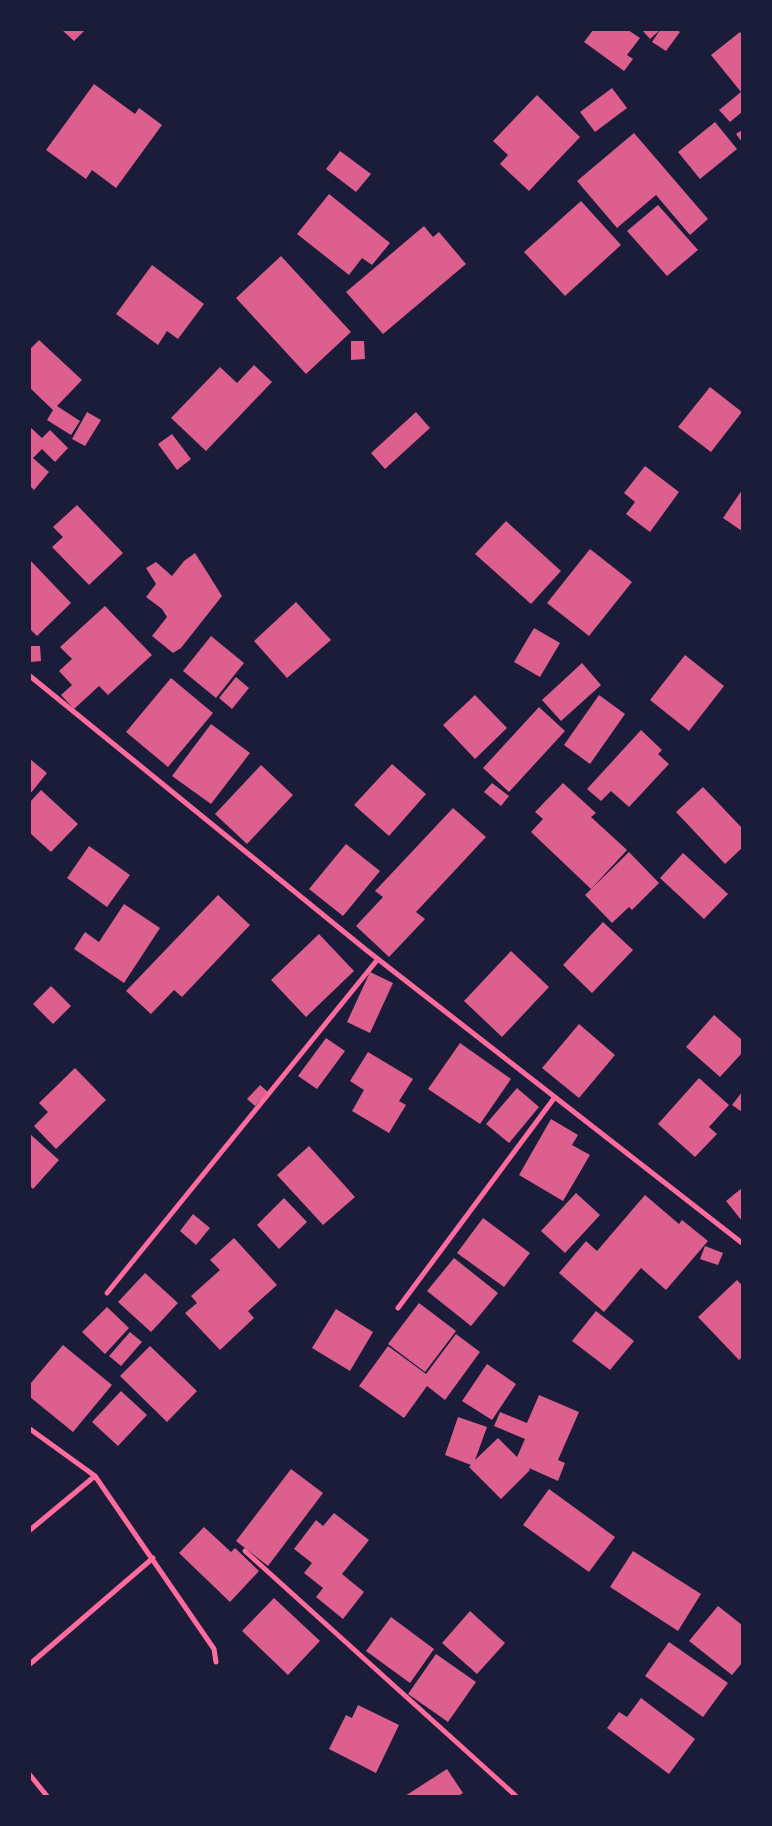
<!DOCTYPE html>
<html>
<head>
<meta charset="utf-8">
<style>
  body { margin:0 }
  #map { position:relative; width:772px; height:1826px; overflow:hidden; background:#1b1b3a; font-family:Ubuntu,sans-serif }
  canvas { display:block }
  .frame { position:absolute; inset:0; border:31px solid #1b1b3a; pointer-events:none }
</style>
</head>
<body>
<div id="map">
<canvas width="772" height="1826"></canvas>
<div class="frame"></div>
</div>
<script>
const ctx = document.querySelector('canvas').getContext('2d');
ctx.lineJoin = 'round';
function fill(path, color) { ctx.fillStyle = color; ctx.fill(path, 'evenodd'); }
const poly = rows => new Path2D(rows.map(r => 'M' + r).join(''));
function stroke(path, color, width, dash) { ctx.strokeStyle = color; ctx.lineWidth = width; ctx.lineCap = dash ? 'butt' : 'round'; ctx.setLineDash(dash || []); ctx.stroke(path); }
const building = poly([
  [62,30,85,30,74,41],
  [593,30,628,30,640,38,627,55,633,59,624,71,584,42],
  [642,30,660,30,650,39],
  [660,30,677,30,680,32,666,51,652,42],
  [740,32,742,35,742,112,730,122,719,110,741,92,711,55],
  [94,84,135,114,139,108,162,125,116,188,92,170,86,179,46,150],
  [612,88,627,108,595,132,580,112],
  [537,95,580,137,529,191,500,164,508,155,493,141],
  [715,122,737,149,700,179,678,152],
  [742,130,742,142,736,134],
  [634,133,708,219,690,235,656,195,617,228,577,181],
  [340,151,371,174,356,192,326,169],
  [329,194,390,243,372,265,362,258,349,275,297,234],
  [581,201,621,245,565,296,524,252],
  [658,205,698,250,667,276,627,231],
  [424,226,433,237,439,232,466,264,383,334,346,292],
  [281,256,351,332,306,374,236,298],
  [152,265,204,304,178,339,167,331,158,345,116,314],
  [39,340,82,380,57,406,80,421,71,435,47,420,53,410,30,388,30,349],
  [351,341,364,341,365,359,351,360],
  [254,365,272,382,206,451,171,418,220,367,237,383],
  [710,387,742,412,711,452,678,427],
  [87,412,101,420,85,446,72,439],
  [416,412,430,428,385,469,371,453],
  [30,427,42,438,50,430,68,448,55,462,42,449,33,458,49,472,34,490,30,486],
  [172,434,191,459,177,470,158,444],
  [645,466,679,492,650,532,626,514,635,502,624,493],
  [742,490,742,531,723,518],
  [77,505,123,553,89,585,52,547,63,537,53,527],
  [506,521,561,571,531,604,475,554],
  [590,549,632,582,589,636,547,603],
  [195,553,222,596,181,648,173,653,152,636,167,617,162,609,146,597,156,584,146,568,156,562,172,576,184,561],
  [30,560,71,603,37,636,30,629],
  [296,602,331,640,287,678,254,641],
  [105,606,152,655,108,695,99,686,74,709,61,695,72,685,59,671,72,659,60,647],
  [534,628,560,643,540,677,514,662],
  [211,636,244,663,216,698,183,671],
  [30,646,40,646,41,661,30,662],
  [685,655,724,686,689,731,650,700],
  [582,663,601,685,561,721,542,700],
  [236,677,249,688,232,709,219,698],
  [171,678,213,713,168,767,126,732],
  [475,695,507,728,475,759,443,725],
  [599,695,625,714,590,764,564,745],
  [539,707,565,731,509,792,483,768],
  [211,724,250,753,211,804,172,776],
  [641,730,662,750,658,754,669,764,629,807,611,791,601,801,587,789],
  [30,759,47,773,30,794],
  [392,764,426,794,389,836,354,805],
  [261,765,293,795,247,844,215,814],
  [492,783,509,796,501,806,484,792],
  [563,783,596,813,591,817,627,850,591,889,531,832,543,819,535,812],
  [703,787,742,828,742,848,725,864,676,812],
  [41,790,78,824,51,852,30,833,30,802],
  [453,808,486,837,416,912,425,919,389,957,356,926,383,897,375,891],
  [346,844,380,871,343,916,309,889],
  [89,846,130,875,107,907,67,878],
  [629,852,659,883,632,910,629,907,612,923,585,895],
  [683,853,728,894,704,919,660,878],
  [218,895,250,925,182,997,174,990,151,1014,126,991],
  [124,904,160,928,124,983,74,949,85,932,99,942],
  [603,922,633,950,592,993,563,965],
  [319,934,354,971,306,1017,271,980],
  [511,951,549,987,502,1037,464,1001],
  [370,972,393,983,370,1033,347,1022],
  [51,986,71,1006,53,1024,33,1004],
  [714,1015,742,1040,742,1053,720,1077,686,1047],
  [579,1024,615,1055,579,1098,542,1068],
  [326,1038,345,1051,317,1089,298,1076],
  [460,1043,511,1079,480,1124,428,1089],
  [368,1052,413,1079,399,1101,406,1105,389,1133,352,1111,364,1090,350,1081],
  [75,1068,106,1100,56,1149,34,1126,48,1112,39,1103],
  [699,1078,729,1105,709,1127,717,1134,695,1157,658,1124],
  [260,1085,268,1092,255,1106,247,1099],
  [517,1088,539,1107,509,1143,486,1124],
  [742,1092,742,1112,732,1105],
  [551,1119,578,1135,572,1145,590,1155,563,1201,519,1175],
  [30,1134,59,1160,33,1189,30,1186],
  [309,1146,355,1197,323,1225,277,1175],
  [742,1188,742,1221,726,1201],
  [576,1193,600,1215,565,1253,541,1231],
  [645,1195,679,1224,682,1220,708,1241,666,1290,641,1268,604,1312,559,1273,586,1241,597,1251],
  [284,1198,307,1222,279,1249,257,1225],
  [193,1214,210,1228,196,1245,180,1231],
  [483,1218,530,1253,504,1287,457,1253],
  [234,1238,277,1285,248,1311,254,1318,220,1350,185,1313,197,1303,191,1296,220,1270,210,1260],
  [705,1246,723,1253,718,1265,700,1259],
  [454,1258,498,1293,471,1326,427,1291],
  [145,1273,178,1303,151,1332,118,1302],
  [737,1280,742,1285,742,1357,739,1360,698,1317],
  [419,1303,456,1331,425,1372,388,1344],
  [107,1307,129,1328,105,1354,82,1332],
  [336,1309,373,1332,350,1371,312,1348],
  [596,1311,634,1341,610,1370,572,1341],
  [130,1332,142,1342,121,1366,109,1356],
  [456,1334,480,1352,445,1400,427,1386,404,1418,359,1386,388,1346,426,1374],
  [63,1345,112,1385,73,1432,30,1397,30,1384],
  [150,1346,197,1391,167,1422,120,1376],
  [487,1364,516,1384,492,1420,462,1401],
  [121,1391,147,1415,118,1446,92,1422],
  [539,1395,579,1412,558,1460,565,1463,558,1481,529,1468,530,1470,501,1499,469,1467,471,1465,445,1455,458,1417,487,1427,475,1460,498,1438,517,1457,525,1439,494,1426,500,1412,527,1423],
  [291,1469,323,1493,268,1566,236,1541],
  [549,1489,615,1537,589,1572,523,1525],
  [334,1513,369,1540,342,1574,364,1592,343,1619,316,1597,323,1588,304,1573,312,1563,294,1549,316,1520,323,1526],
  [204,1527,231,1552,235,1548,259,1571,230,1602,179,1553],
  [633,1551,701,1594,678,1631,610,1587],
  [274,1598,320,1641,288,1675,242,1631],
  [718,1606,742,1625,742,1663,732,1675,689,1641],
  [470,1611,505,1643,477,1674,442,1643],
  [391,1617,434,1649,410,1683,366,1651],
  [669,1642,728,1683,703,1717,645,1676],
  [436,1654,476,1682,448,1722,408,1694],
  [641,1698,695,1739,669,1774,607,1728,619,1712,627,1717],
  [358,1705,399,1725,376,1773,329,1749,346,1715,352,1718],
  [447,1769,463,1793,458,1796,405,1796]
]);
const minor = poly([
  [30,676,365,949,742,1243],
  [107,1293,378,959],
  [398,1308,555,1097],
  [30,1429,95,1476,214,1649,216,1662],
  [30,1530,95,1476],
  [245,1551,516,1796],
  [30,1664,153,1558],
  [30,1775,47,1796]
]);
fill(building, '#dd5f8e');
stroke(minor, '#ff6b9d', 5);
</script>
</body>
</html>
